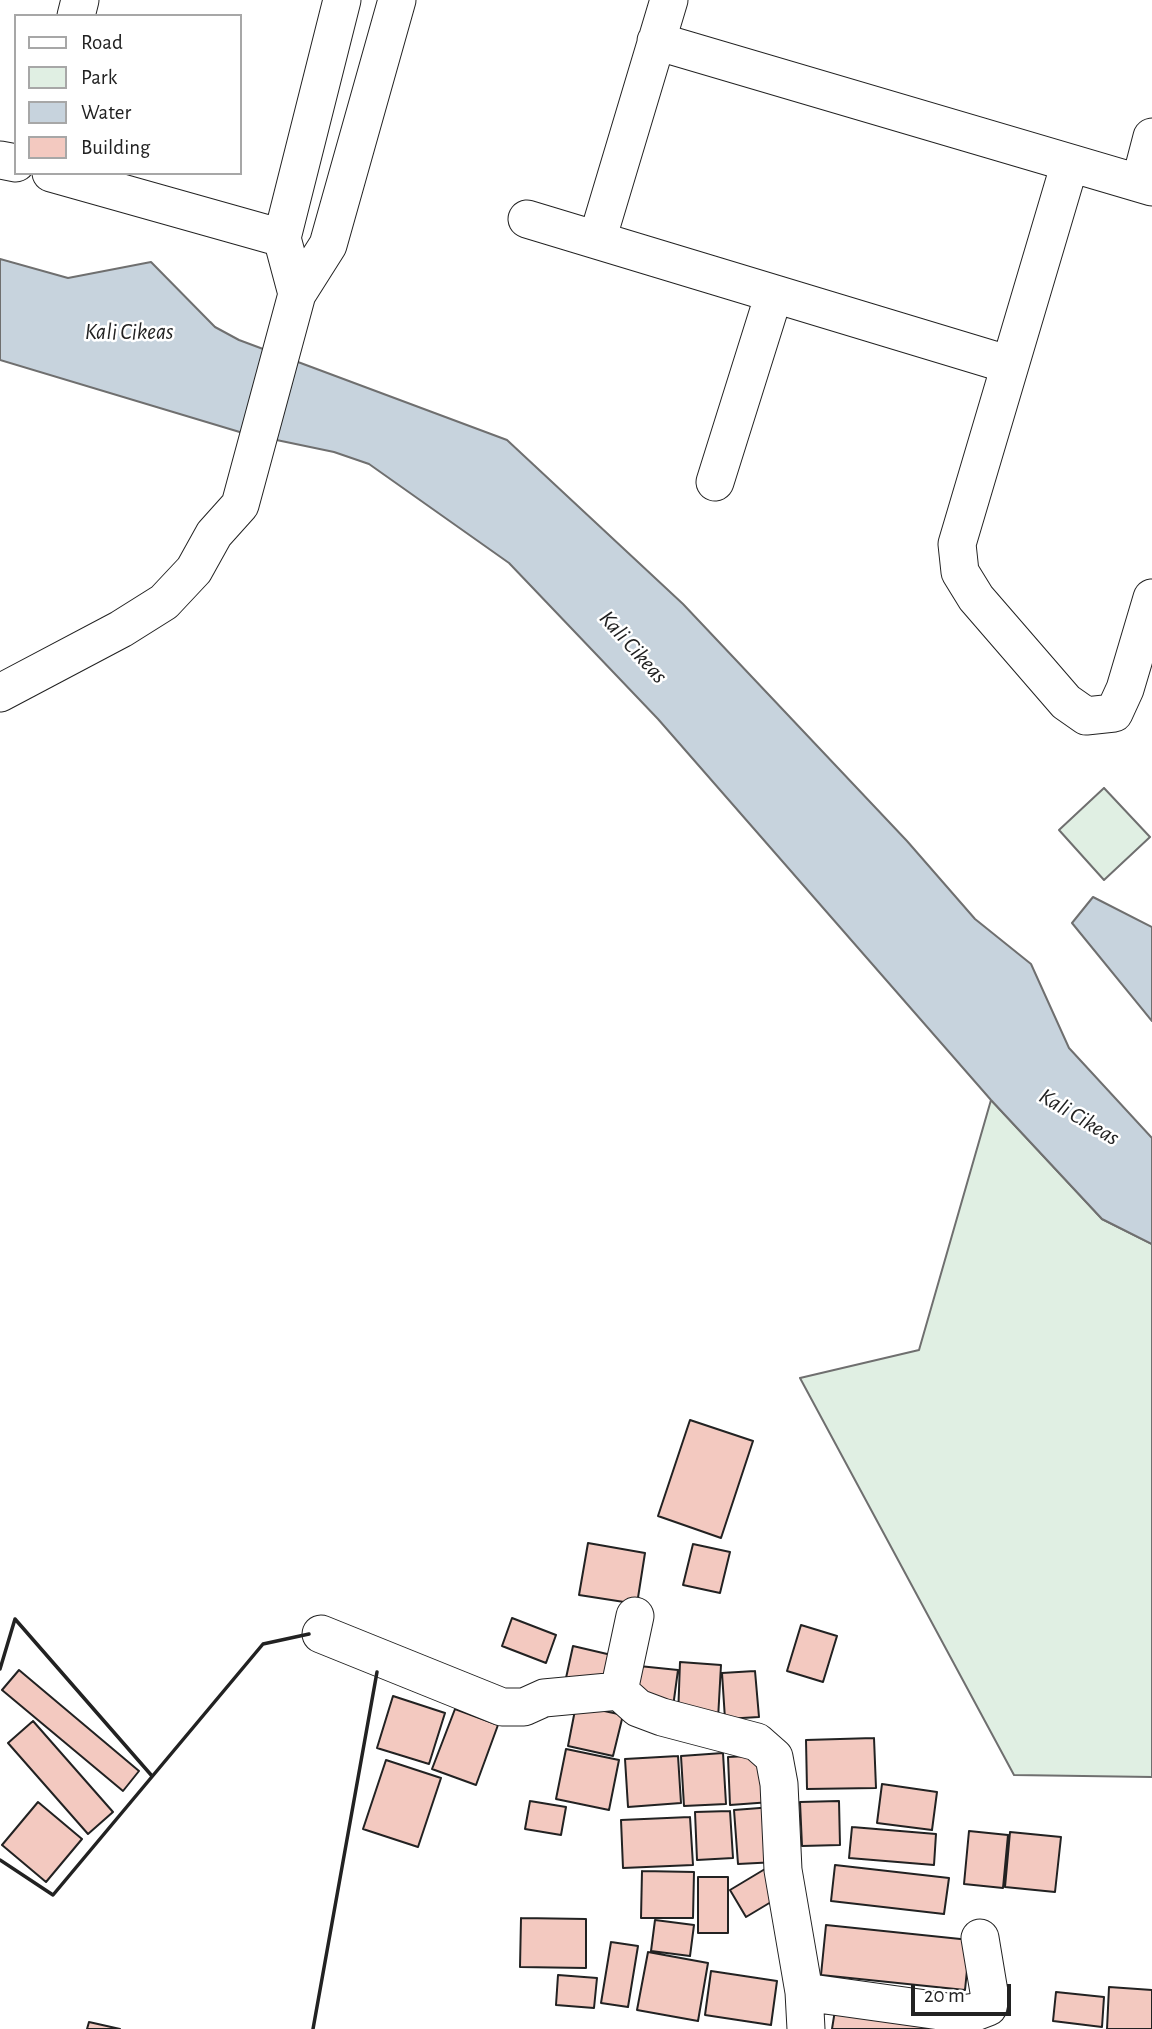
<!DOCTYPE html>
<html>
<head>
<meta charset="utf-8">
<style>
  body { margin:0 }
  #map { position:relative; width:1152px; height:2029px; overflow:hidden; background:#fff; font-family:"Alegreya Sans",sans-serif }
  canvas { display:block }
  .legend { position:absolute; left:14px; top:14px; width:228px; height:161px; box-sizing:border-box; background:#fff; border:2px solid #a7a7a7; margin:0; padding:9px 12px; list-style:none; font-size:21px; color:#222 }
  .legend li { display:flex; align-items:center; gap:14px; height:35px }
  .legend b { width:35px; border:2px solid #a7a7a7 }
  .scale { position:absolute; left:911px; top:1984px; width:100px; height:32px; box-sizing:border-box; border:4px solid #222; border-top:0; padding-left:9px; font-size:21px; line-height:24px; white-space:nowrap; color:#222; -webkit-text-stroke:5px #fff; paint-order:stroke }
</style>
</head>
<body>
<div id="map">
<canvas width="1152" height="2029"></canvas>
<ul class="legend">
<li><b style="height:9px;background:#fff"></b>Road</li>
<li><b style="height:19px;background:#e0efe3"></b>Park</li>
<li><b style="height:19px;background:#c7d3dd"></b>Water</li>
<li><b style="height:19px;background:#f3c9c0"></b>Building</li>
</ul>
<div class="scale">20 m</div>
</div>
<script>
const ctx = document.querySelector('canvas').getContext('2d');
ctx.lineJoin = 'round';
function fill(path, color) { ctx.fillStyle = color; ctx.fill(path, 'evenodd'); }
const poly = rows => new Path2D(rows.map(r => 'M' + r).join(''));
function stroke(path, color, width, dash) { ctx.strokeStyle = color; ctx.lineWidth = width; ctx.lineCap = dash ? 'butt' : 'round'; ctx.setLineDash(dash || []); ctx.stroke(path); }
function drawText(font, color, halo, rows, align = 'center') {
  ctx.font = font + ' "Alegreya Sans",sans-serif'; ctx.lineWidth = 5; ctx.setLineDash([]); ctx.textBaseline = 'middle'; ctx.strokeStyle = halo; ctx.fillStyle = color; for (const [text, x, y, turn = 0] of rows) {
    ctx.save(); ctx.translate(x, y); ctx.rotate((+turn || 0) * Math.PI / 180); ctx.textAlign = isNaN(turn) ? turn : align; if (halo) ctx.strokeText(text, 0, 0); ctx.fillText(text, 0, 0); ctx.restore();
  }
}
const green = poly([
  [1104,788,1150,837,1104,880,1059,830,1104,788],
  [991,1100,1102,1219,1152,1244,1152,1777,1014,1775,800,1378,919,1350,991,1100]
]);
const water = poly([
  [0,259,68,278,151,262,215,327,239,340,507,440,683,604,907,841,975,919,1031,964,1069,1048,1152,1138,1152,1244,1102,1219,991,1100,658,719,509,563,369,464,334,452,243,433,0,360,0,259],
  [1093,897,1152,927,1152,1021,1072,923,1093,897]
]);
const building = poly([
  [690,1420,753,1441,721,1538,658,1516,690,1420],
  [588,1543,645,1553,637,1604,579,1595,588,1543],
  [693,1544,730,1552,720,1593,683,1585,693,1544],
  [512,1618,556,1635,546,1663,502,1646,512,1618],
  [801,1625,837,1636,823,1682,787,1671,801,1625],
  [573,1646,620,1657,612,1689,566,1678,573,1646],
  [680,1662,721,1665,718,1719,678,1717,680,1662],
  [639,1666,678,1670,673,1707,635,1702,639,1666],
  [19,1670,139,1771,123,1791,2,1690,19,1670],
  [755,1671,759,1717,725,1719,722,1673,755,1671],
  [393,1696,445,1713,429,1764,377,1748,393,1696],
  [576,1705,623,1715,613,1756,568,1746,576,1705],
  [455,1709,498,1725,476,1785,432,1769,455,1709],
  [33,1721,113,1812,88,1834,8,1743,33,1721],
  [874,1738,876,1788,807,1789,806,1740,874,1738],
  [566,1749,619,1760,609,1810,556,1799,566,1749],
  [723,1753,726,1804,684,1806,681,1756,723,1753],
  [768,1755,771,1802,730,1805,728,1757,768,1755],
  [678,1756,681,1803,628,1807,625,1759,678,1756],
  [386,1760,441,1778,418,1847,363,1829,386,1760],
  [882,1784,937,1792,932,1830,877,1823,882,1784],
  [530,1801,566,1807,561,1835,525,1829,530,1801],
  [839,1801,840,1845,802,1846,800,1802,839,1801],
  [38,1802,82,1839,46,1882,2,1845,38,1802],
  [773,1807,777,1862,738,1864,734,1810,773,1807],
  [730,1811,733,1858,697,1860,695,1812,730,1811],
  [690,1817,693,1865,623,1868,621,1820,690,1817],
  [852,1827,936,1834,934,1865,849,1858,852,1827],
  [969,1831,1008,1835,1003,1888,964,1884,969,1831],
  [1010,1832,1061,1837,1055,1892,1005,1887,1010,1832],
  [835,1865,949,1878,944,1914,831,1901,835,1865],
  [765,1869,781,1896,746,1917,730,1890,765,1869],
  [642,1871,694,1872,693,1918,641,1918,642,1871],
  [698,1877,728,1877,728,1933,698,1933,698,1877],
  [521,1918,586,1919,586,1968,520,1967,521,1918],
  [655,1920,694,1925,690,1956,651,1951,655,1920],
  [826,1925,970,1940,965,1990,821,1975,826,1925],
  [611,1942,638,1946,628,2007,601,2003,611,1942],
  [648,1952,708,1963,698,2021,637,2010,648,1952],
  [711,1971,777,1981,771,2025,705,2015,711,1971],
  [558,1975,597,1978,594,2008,556,2005,558,1975],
  [1109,1987,1152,1990,1152,2029,1107,2029,1109,1987],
  [1056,1992,1104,1997,1102,2027,1053,2021,1056,1992],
  [836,2004,968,2029,832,2029,836,2004],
  [89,2022,120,2029,87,2029,89,2022]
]);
const minor = poly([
  [76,16,80,0],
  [656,41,1152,187],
  [0,160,16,163],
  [1070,163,957,544,960,572,976,598,1066,702,1086,716,1114,713,1125,689,1152,598],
  [51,173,282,238],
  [1140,183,1152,137],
  [527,219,1010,365],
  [597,240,669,0],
  [297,294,282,238,342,0],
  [715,482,774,294],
  [0,693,121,629,164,602,194,570,214,534,240,505,297,294,328,245,397,0],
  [635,1616,619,1691,638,1708,662,1717,757,1742,774,1757,779,1784,783,1870,804,1992,806,2029],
  [321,1634,502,1707,524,1707,544,1698,619,1691],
  [804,1992,962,2014,975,2012,988,2007,990,1998,980,1938]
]);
const wall = poly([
  [0,1669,15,1619,152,1776],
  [0,1860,53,1895,263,1644,309,1634],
  [313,2029,377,1672]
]);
const waterNames = [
  ["Kali Cikeas",129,332],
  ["Kali Cikeas",633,647,48],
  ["Kali Cikeas",1079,1117,31]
];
fill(green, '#e0efe3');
stroke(green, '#6f6f6f', 2);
fill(water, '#c7d3dd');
stroke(water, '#6f6f6f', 2);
fill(building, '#f3c9c0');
stroke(building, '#222', 2);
stroke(minor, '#222', 39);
stroke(minor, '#fff', 37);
stroke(wall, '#222', 3.5);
drawText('italic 23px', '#222', '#fff', waterNames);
</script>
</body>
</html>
